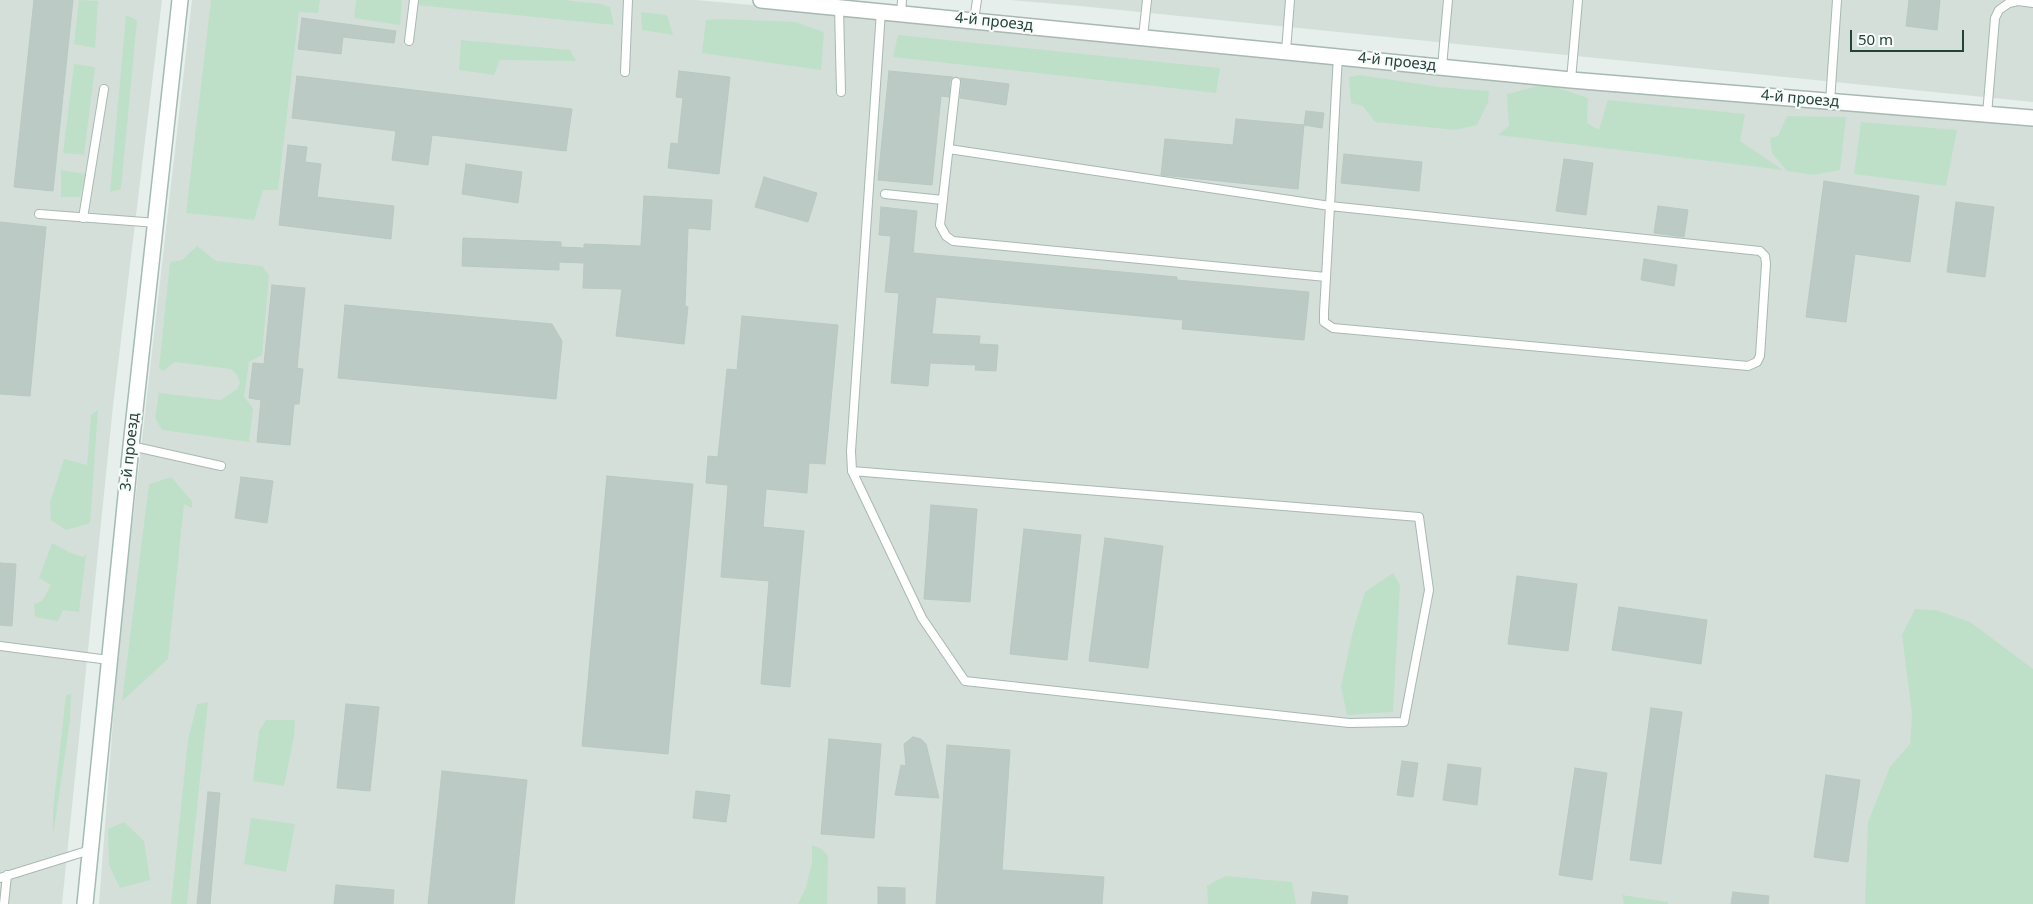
<!DOCTYPE html>
<html>
<head>
<meta charset="utf-8">
<style>
  body { margin:0 }
  #map { position:relative; width:2033px; height:904px; overflow:hidden; background:#e6efeb; font-family:"Noto Sans",sans-serif }
  canvas { display:block }
  .scale { position:absolute; left:1850px; top:30px; width:114px; height:22px; box-sizing:border-box; border:2px solid #24423a; border-top:0; padding-left:6px; font-size:15px; line-height:18px; white-space:nowrap; color:#24423a; -webkit-text-stroke:4px #f7fbf9; paint-order:stroke }
</style>
</head>
<body>
<div id="map">
<canvas width="2033" height="904"></canvas>
<div class="scale">50 m</div>
</div>
<script>
const ctx = document.querySelector('canvas').getContext('2d');
ctx.lineJoin = 'round';
function fill(path, color) { ctx.fillStyle = color; ctx.fill(path, 'evenodd'); }
const poly = rows => new Path2D(rows.map(r => 'M' + r).join(''));
function stroke(path, color, width, dash) { ctx.strokeStyle = color; ctx.lineWidth = width; ctx.lineCap = dash ? 'butt' : 'round'; ctx.setLineDash(dash || []); ctx.stroke(path); }
function drawText(font, color, halo, rows, align = 'center') {
  ctx.font = font + ' "Noto Sans",sans-serif'; ctx.lineWidth = 4.5; ctx.setLineDash([]); ctx.textBaseline = 'middle'; ctx.strokeStyle = halo; ctx.fillStyle = color; for (const [text, x, y, turn = 0] of rows) {
    ctx.save(); ctx.translate(x, y); ctx.rotate((+turn || 0) * Math.PI / 180); ctx.textAlign = isNaN(turn) ? turn : align; if (halo) ctx.strokeText(text, 0, 0); ctx.fillText(text, 0, 0); ctx.restore();
  }
}
const built = poly([
  [0,0,162,0,113,406,62,904,0,904],
  [192,0,696,0,2033,119,2033,904,99,904,119,642],
  [1010,0,2033,0,2033,102,1080,6]
]);
const green = poly([
  [79,0,98,1,95,48,74,44],
  [211,0,320,0,318,13,299,12,278,190,263,190,254,220,186,213],
  [356,0,402,0,400,25,354,18],
  [417,0,563,0,602,4,610,7,614,25,417,5],
  [641,12,667,15,673,35,642,30],
  [126,15,137,20,121,189,110,192],
  [720,19,795,22,824,32,821,70,702,53,706,20],
  [898,35,1220,68,1216,93,893,57],
  [461,40,570,50,576,61,500,60,494,75,459,70],
  [74,64,95,67,84,155,63,153],
  [1360,75,1439,87,1489,91,1488,102,1477,125,1455,130,1375,122,1363,106,1351,103,1349,77],
  [1546,84,1588,98,1587,123,1599,130,1608,100,1745,114,1740,141,1783,170,1498,135,1509,126,1507,94],
  [1787,116,1846,117,1840,170,1813,175,1787,171,1772,153,1770,138,1778,136],
  [1861,122,1957,130,1946,186,1854,174],
  [61,170,86,174,80,197,61,197],
  [197,246,216,261,262,266,269,275,262,355,249,362,244,397,253,408,249,442,162,430,155,418,159,393,221,400,237,389,240,383,237,375,231,369,175,362,163,371,159,368,170,262,182,260],
  [98,410,90,523,66,530,51,520,50,503,64,459,87,465,91,415],
  [171,477,192,501,192,508,184,504,168,659,122,701,149,484],
  [52,543,69,552,83,557,86,555,79,612,63,610,58,621,35,617,34,604,42,601,51,585,39,578],
  [1393,573,1400,585,1393,712,1347,715,1341,686,1353,631,1365,592],
  [1915,609,1936,610,1970,622,2033,669,2033,904,1865,904,1868,822,1890,767,1910,744,1912,714,1902,635],
  [71,694,70,721,53,836,53,809,66,695],
  [208,702,187,904,171,904,188,740,197,704],
  [266,720,295,720,294,737,284,786,253,781,259,731],
  [251,818,295,824,286,872,244,864],
  [124,822,144,841,150,880,120,888,109,865,108,829],
  [812,845,822,849,828,856,827,904,798,904,806,887,812,863],
  [1225,876,1292,882,1296,904,1208,904,1207,886],
  [1622,895,1668,902,1668,904,1624,904]
]);
const building = poly([
  [34,0,73,0,53,191,14,187,34,0],
  [1909,0,1940,0,1937,30,1906,26,1909,0],
  [302,18,396,31,394,43,343,37,341,54,298,49,302,18],
  [679,71,730,77,719,174,668,168,671,143,678,144,683,98,676,97,679,71],
  [889,71,953,77,950,81,949,97,941,96,932,185,878,180,889,71],
  [297,76,572,109,566,151,432,135,428,165,392,160,396,131,292,118,297,76],
  [960,78,1009,84,1006,105,960,98,962,83,960,78],
  [1306,111,1324,113,1322,128,1304,125,1306,111],
  [1236,119,1304,125,1298,189,1161,175,1165,139,1233,145,1236,119],
  [288,145,307,147,305,162,321,164,317,197,394,206,391,239,279,225,288,145],
  [1344,154,1422,162,1419,191,1341,183,1344,154],
  [1564,159,1593,163,1586,215,1556,211,1564,159],
  [466,164,522,172,518,203,462,194,466,164],
  [764,177,817,193,808,222,755,207,764,177],
  [1824,181,1919,196,1910,262,1855,254,1846,322,1806,317,1824,181],
  [644,196,712,200,710,230,688,228,685,306,688,307,684,344,616,336,622,289,583,288,584,263,559,262,559,270,462,266,463,238,561,242,561,247,584,248,584,244,641,246,644,196],
  [1956,202,1994,207,1985,277,1947,272,1956,202],
  [1658,206,1688,210,1684,237,1654,233,1658,206],
  [881,207,917,211,913,253,1177,277,1177,280,1309,292,1304,340,1182,329,1183,320,936,297,932,334,980,336,979,344,998,345,996,371,975,370,976,365,930,363,928,386,891,383,899,293,885,292,891,236,879,235,881,207],
  [0,222,46,227,30,396,0,394,0,222],
  [1644,259,1677,265,1674,286,1641,280,1644,259],
  [272,285,305,288,297,368,303,369,299,404,294,404,290,445,257,442,261,400,249,398,253,363,264,364,272,285],
  [345,305,552,324,562,341,556,399,338,378,345,305],
  [742,316,838,325,825,464,809,463,807,493,766,489,763,527,804,531,790,687,761,684,769,581,721,577,728,485,706,483,708,456,718,457,727,369,737,370,742,316],
  [607,476,693,484,668,754,582,746,607,476],
  [241,477,273,481,267,523,235,518,241,477],
  [931,505,977,509,970,602,924,599,931,505],
  [1024,529,1081,535,1067,660,1010,654,1024,529],
  [1105,538,1163,546,1148,668,1089,661,1105,538],
  [0,563,16,564,12,626,0,625,0,563],
  [1517,576,1577,584,1568,651,1508,644,1517,576],
  [1619,607,1707,620,1701,664,1612,650,1619,607],
  [346,704,379,707,370,791,337,788,346,704],
  [1651,708,1682,712,1661,864,1630,860,1651,708],
  [913,737,921,739,926,744,939,798,895,795,901,765,906,766,904,744,913,737],
  [829,739,881,744,874,838,821,834,829,739],
  [947,745,1010,750,1002,870,1104,877,1102,904,936,904,947,745],
  [1402,761,1418,763,1413,797,1397,795,1402,761],
  [1448,764,1481,768,1477,805,1443,800,1448,764],
  [1575,768,1607,773,1592,880,1559,875,1575,768],
  [442,771,527,780,514,904,428,904,442,771],
  [1826,775,1860,780,1848,862,1814,857,1826,775],
  [696,791,730,795,726,822,693,818,696,791],
  [208,792,220,793,210,904,197,904,208,792],
  [336,885,394,890,393,904,334,904,336,885],
  [878,887,905,888,905,904,878,904,878,887],
  [1313,892,1348,896,1347,904,1311,904,1313,892],
  [1733,892,1769,896,1768,904,1731,904,1733,892]
]);
const lane = poly([
  [839,8,841,92],
  [901,13,902,0],
  [974,20,977,0],
  [1143,37,1147,0],
  [409,41,414,0],
  [1286,51,1290,0],
  [1442,67,1448,0],
  [625,72,628,0],
  [1571,80,1578,0],
  [956,82,940,225,946,236,953,241,1326,277],
  [1830,102,1837,0],
  [1987,115,1995,18,1999,10,2009,3,2018,1,2033,3],
  [949,149,1330,206,1760,251,1765,256,1766,264,1760,356,1757,362,1748,366,1333,328,1324,322,1324,312,1326,277,1330,206,1336,91,1338,56],
  [885,194,943,200],
  [39,214,157,223],
  [83,218,104,89],
  [131,446,221,466],
  [852,471,1419,517,1429,590,1404,722,1349,723,965,681,922,618,852,471,851,451,881,11],
  [0,646,109,660],
  [0,878,90,850],
  [4,904,7,875]
]);
const street = poly([
  [761,0,1571,80,2033,118]
]);
const secondary = poly([
  [85,904,131,446,180,0]
]);
const streetNames = [
  ["4-й проезд",994,22,6],
  ["4-й проезд",1397,62,6],
  ["4-й проезд",1800,99,5],
  ["3-й проезд",130,452,-84]
];
fill(built, '#d4dfda');
fill(green, '#bfe0c8');
fill(building, '#bbcac4');
stroke(building, '#b8c9c2', 1);
stroke(lane, '#a8b8b2', 10);
stroke(street, '#a8b8b2', 18);
stroke(secondary, '#a4bbb3', 18);
stroke(lane, '#fff', 8);
stroke(street, '#fff', 15);
stroke(secondary, '#fff', 15);
drawText('15px', '#24423a', '#f7fbf9', streetNames);
</script>
</body>
</html>
